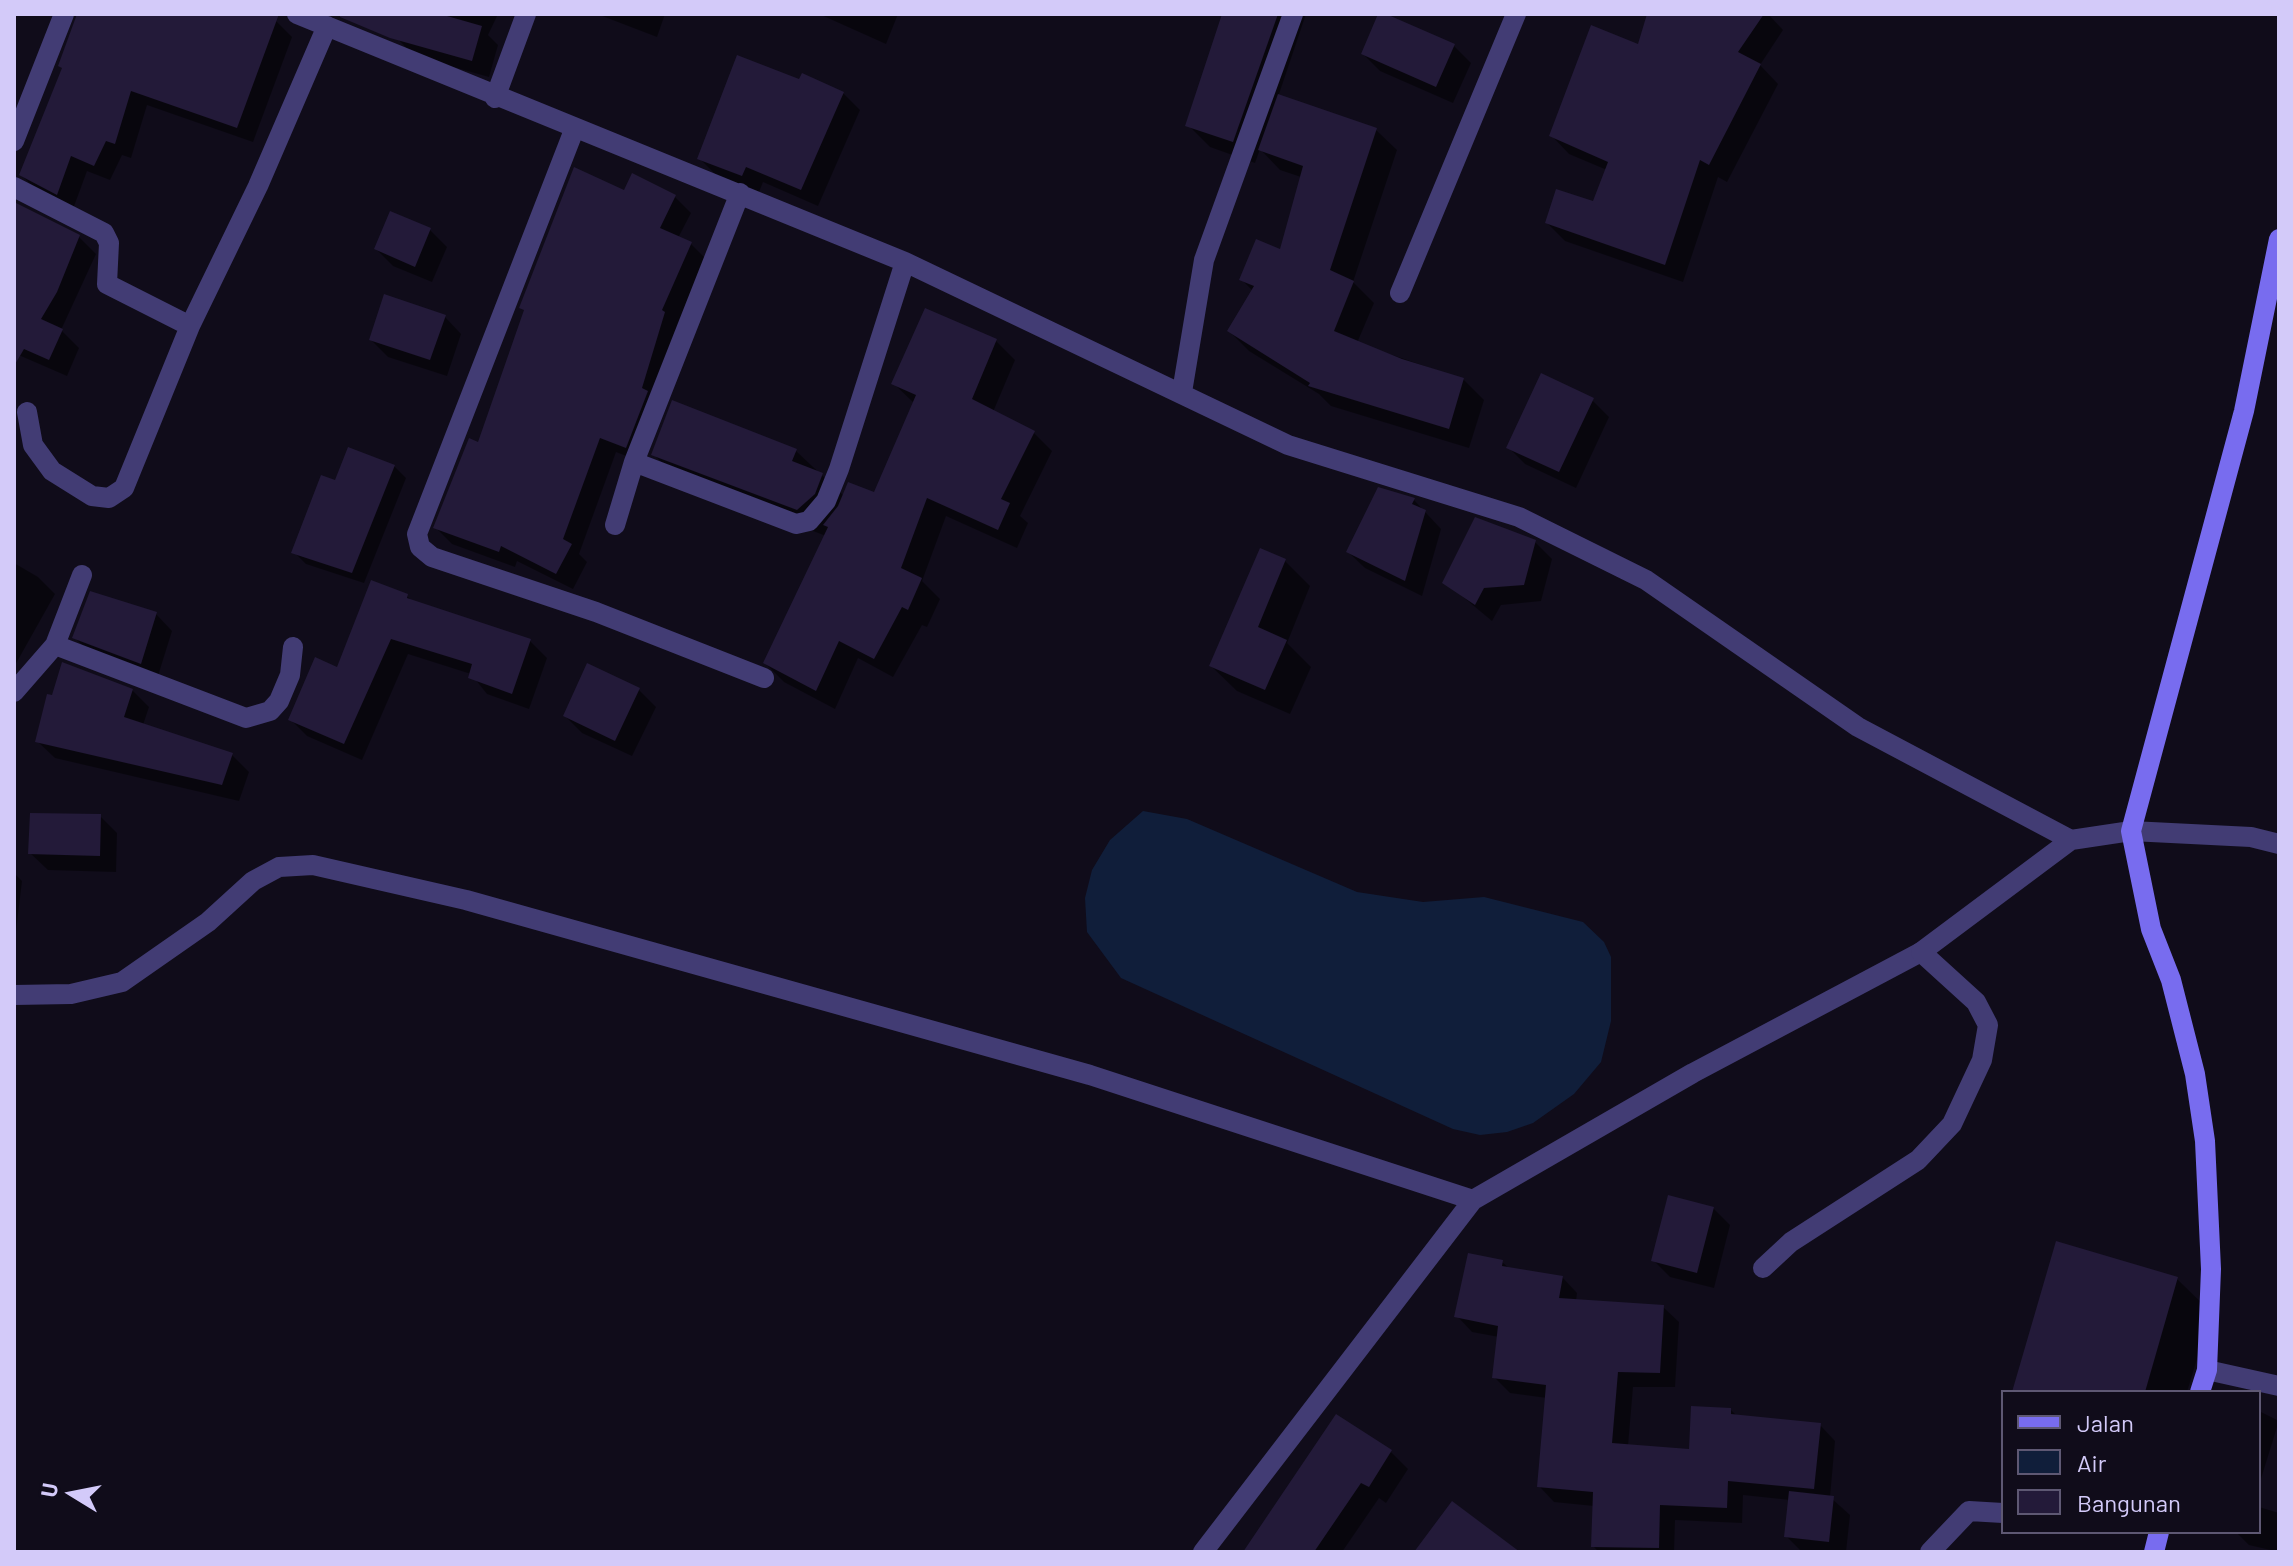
<!DOCTYPE html>
<html>
<head>
<meta charset="utf-8">
<style>
  body { margin:0 }
  #map { position:relative; width:2293px; height:1566px; overflow:hidden; background:#100c1a; font-family:Barlow,sans-serif }
  canvas { display:block }
  .frame { position:absolute; inset:0; border:16px solid #d3caf9; pointer-events:none }
  .legend { position:absolute; left:2001px; top:1390px; width:260px; height:144px; box-sizing:border-box; background:#100c1a; border:2px solid #5e5873; margin:0; padding:10px 14px; list-style:none; font-size:24px; color:#d3caf9 }
  .legend li { display:flex; align-items:center; gap:16px; height:40px }
  .legend b { width:40px; border:2px solid #5e5873 }
  .north { position:absolute; left:32px; top:1454px; width:80px; height:80px; -webkit-text-stroke:6px #100c1a; paint-order:stroke; rotate:280deg; font-size:22px; font-weight:700; line-height:32px; text-align:center; color:#d3caf9 }
  .north::after { content:''; display:block; margin:auto; width:28px; height:36px; background:#d3caf9; clip-path:polygon(50% 0,100% 100%,50% 72%,0 100%) }
</style>
</head>
<body>
<div id="map">
<canvas width="2293" height="1566"></canvas>
<div class="frame"></div>
<ul class="legend">
<li><b style="height:10px;background:#786cef"></b>Jalan</li>
<li><b style="height:22px;background:#101e3a"></b>Air</li>
<li><b style="height:22px;background:#231a39"></b>Bangunan</li>
</ul>
<div class="north">U</div>
</div>
<script>
const ctx = document.querySelector('canvas').getContext('2d');
ctx.lineJoin = 'round';
function fill(path, color) { ctx.fillStyle = color; ctx.fill(path, 'evenodd'); }
const poly = rows => new Path2D(rows.map(r => 'M' + r).join(''));
function stroke(path, color, width, dash) { ctx.strokeStyle = color; ctx.lineWidth = width; ctx.lineCap = dash ? 'butt' : 'round'; ctx.setLineDash(dash || []); ctx.stroke(path); }
const water = poly([
  [1143,811,1187,819,1357,892,1423,902,1484,897,1583,922,1604,942,1611,957,1611,1021,1601,1062,1574,1094,1533,1123,1507,1132,1480,1135,1453,1129,1121,978,1087,932,1085,898,1092,870,1110,840]
]);
const shadow = poly([
  [79,14,257,14,276,21,292,37,253,142,147,105,131,158,122,155,110,180,87,171,73,209,37,190,21,175,63,69],
  [349,14,498,14,488,35,498,45,489,77,414,56,398,39],
  [597,14,665,14,657,37],
  [819,14,898,14,886,44],
  [1224,14,1306,14,1278,97,1376,130,1397,150,1353,282,1374,303,1357,343,1463,379,1484,400,1469,448,1331,406,1319,394,1249,351,1229,331,1253,291,1241,279,1281,251,1301,177,1280,170,1260,149,1255,163,1210,147,1188,125],
  [1382,14,1454,46,1471,63,1453,103,1380,71,1363,54],
  [1649,14,1768,14,1783,30,1760,65,1778,84,1727,182,1718,177,1683,282,1565,241,1547,223,1594,204,1607,170,1569,154,1551,135,1640,47],
  [843,93,860,110,818,206,763,182,759,192,716,175,699,158],
  [625,192,675,197,691,213,678,238,691,244,707,260,642,462,616,452,579,554,587,562,573,589,517,561,515,567,452,544,436,528,479,444],
  [14,210,79,237,96,254,61,330,79,348,67,376,14,353],
  [430,230,447,247,432,282,393,266,376,249],
  [445,317,461,334,447,376,388,357,371,340],
  [996,341,1015,360,993,412,1033,432,1052,451,1020,516,1028,523,1017,548,946,516,922,581,940,599,927,627,922,625,893,677,858,658,835,709,784,682,765,663,826,536,679,479,653,454,796,451,844,496,875,494,915,404,894,384],
  [1592,400,1609,417,1576,488,1525,464,1508,447],
  [394,466,406,478,364,583,306,564,294,552,336,483],
  [1414,500,1441,529,1422,596,1365,568,1348,552],
  [1535,542,1552,559,1541,601,1501,605,1492,621,1445,582],
  [1285,561,1310,586,1287,643,1311,667,1290,714,1237,691,1211,666],
  [14,563,38,577,55,594,14,667],
  [407,596,412,601,530,641,547,658,529,709,487,694,471,674,408,654,362,760,307,736,290,719],
  [156,614,172,631,157,679,91,654,74,637],
  [132,690,149,707,143,725,232,755,249,772,239,801,55,758,38,742],
  [639,690,656,707,632,756,582,733,565,716],
  [100,816,117,833,116,872,48,870,30,853],
  [14,873,22,881,16,931,14,931],
  [1713,1208,1730,1225,1714,1288,1670,1277,1653,1260],
  [1502,1262,1510,1269,1562,1277,1577,1293,1576,1301,1663,1307,1679,1322,1675,1387,1633,1387,1628,1446,1691,1451,1730,1409,1738,1417,1820,1425,1835,1441,1830,1497,1850,1515,1846,1552,1802,1552,1786,1536,1790,1500,1743,1495,1742,1523,1675,1520,1674,1552,1599,1552,1593,1546,1594,1506,1554,1502,1539,1486,1547,1398,1510,1393,1494,1377,1499,1337,1472,1332,1457,1316],
  [2177,1279,2211,1312,2187,1392,2014,1392],
  [2259,1411,2279,1421,2259,1485],
  [1391,1452,1408,1469,1386,1503,1379,1498,1342,1552,1247,1552],
  [2259,1507,2279,1513,2279,1552,2249,1545,2236,1532,2259,1532]
]);
const building = poly([
  [77,14,279,14,237,128,131,91,115,144,106,141,94,166,71,156,57,195,19,175,62,68,58,66],
  [340,14,440,14,482,26,472,61,390,38,340,17],
  [1222,14,1278,14,1233,142,1185,126],
  [1378,14,1386,14,1455,44,1436,87,1361,54],
  [1647,14,1764,14,1738,52,1761,64,1709,165,1700,160,1665,265,1545,223,1556,189,1593,201,1608,162,1549,136,1591,25,1638,44],
  [737,55,799,79,802,73,844,92,801,190,746,167,742,176,697,159],
  [1278,94,1377,128,1330,270,1354,281,1334,331,1402,359,1464,378,1449,429,1308,386,1310,383,1227,331,1254,286,1239,280,1256,239,1280,249,1303,166,1258,150],
  [574,167,624,190,632,173,676,195,660,228,692,242,662,310,665,312,642,388,648,391,626,448,600,438,563,539,572,544,556,574,501,546,499,552,433,528,469,438,478,442,524,310,519,308],
  [14,202,80,235,57,292,41,319,63,329,49,360,24,349,14,366],
  [390,211,431,228,415,267,374,249],
  [384,294,446,315,430,360,369,340],
  [925,308,997,339,972,399,1035,431,1001,499,1010,503,998,530,927,498,901,568,922,578,908,610,902,607,874,659,839,641,816,691,763,663,828,527,823,525,838,506,848,482,874,492,916,395,891,384],
  [1541,373,1594,398,1559,472,1506,448],
  [672,400,797,449,792,461,823,473,815,494,797,510,651,455],
  [348,447,395,465,352,573,291,553,321,475,335,480],
  [1378,487,1415,498,1412,504,1426,510,1405,581,1346,552],
  [1475,517,1536,540,1524,585,1484,588,1475,605,1442,583],
  [1260,548,1286,559,1258,627,1287,640,1265,690,1209,666],
  [371,580,408,594,407,598,531,639,512,694,468,678,472,664,391,639,344,744,288,720,315,657,337,667],
  [90,591,157,612,141,664,72,638],
  [62,662,133,689,124,717,233,753,222,785,35,742,47,694,52,695],
  [587,663,640,688,615,741,563,716],
  [30,813,101,814,100,856,28,854],
  [1668,1195,1714,1207,1697,1273,1651,1261],
  [2056,1241,2178,1277,2145,1392,2012,1392],
  [1468,1253,1503,1260,1502,1266,1563,1276,1559,1298,1664,1305,1660,1373,1618,1372,1612,1443,1689,1449,1691,1406,1731,1408,1731,1414,1821,1423,1814,1489,1728,1481,1727,1508,1660,1505,1659,1548,1591,1547,1593,1492,1537,1487,1546,1385,1492,1378,1498,1326,1454,1317],
  [1336,1414,1392,1450,1369,1487,1361,1483,1314,1552,1243,1552],
  [1789,1491,1834,1496,1829,1542,1784,1537],
  [1452,1501,1520,1552,1414,1552]
]);
const lane = poly([
  [14,995,71,994,122,982,208,922,253,881,279,867,313,865,466,900,1090,1075,1473,1200],
  [2207,1370,2279,1386],
  [1203,1552,1473,1200,1693,1073,1921,952]
]);
const street = poly([
  [297,14,905,262,1288,445,1519,517,1646,580,1858,727,2071,840,2131,831,2251,837,2279,844],
  [495,98,526,14],
  [574,130,417,534,420,547,432,557,596,612,764,678],
  [14,141,64,14],
  [14,187,104,233,109,243,107,284,190,326],
  [1400,293,1516,14],
  [1182,392,1204,260,1293,14],
  [27,412,33,445,52,471,92,496,109,498,124,488,190,326,258,186,327,26],
  [634,462,796,524,809,521,826,501,839,469,905,262],
  [615,525,634,462,740,193],
  [55,645,246,718,270,711,279,701,290,675,293,647],
  [14,692,55,645,82,575],
  [1763,1268,1791,1242,1918,1160,1952,1124,1982,1060,1988,1025,1976,1002,1921,952,2071,840],
  [1930,1552,1969,1511,2003,1513]
]);
const secondary = poly([
  [2200,1392,2207,1370,2211,1269,2205,1141,2195,1074,2171,980,2151,929,2131,831,2244,411,2279,239],
  [2154,1552,2159,1532]
]);
fill(water, '#101e3a');
fill(shadow, '#0007');
fill(building, '#231a39');
stroke(lane, '#423c74', 20);
stroke(street, '#423c74', 20);
stroke(secondary, '#786cef', 20);
</script>
</body>
</html>
